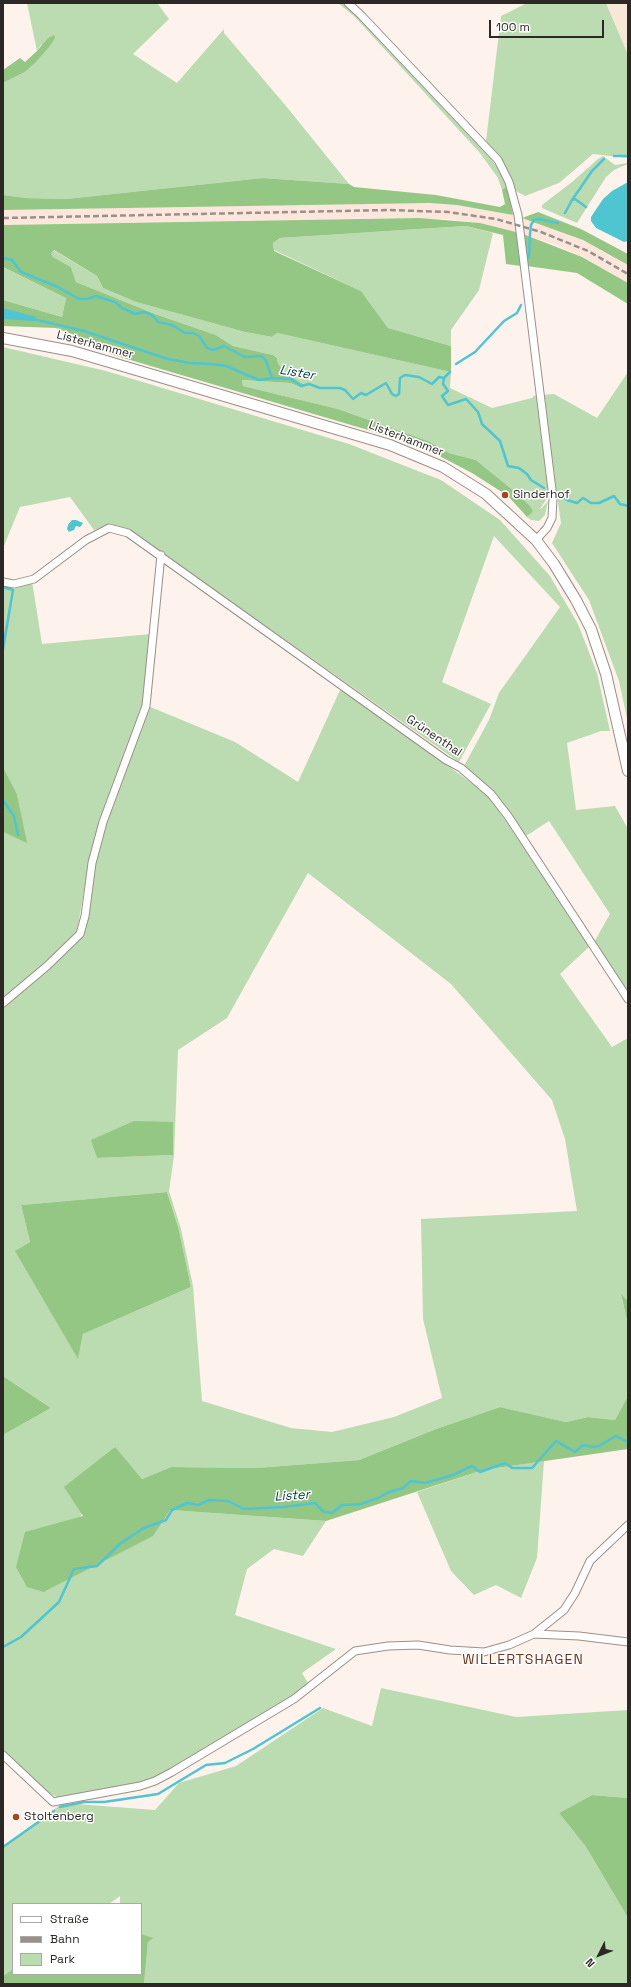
<!DOCTYPE html>
<html>
<head>
<meta charset="utf-8">
<style>
  body { margin:0 }
  #map { position:relative; width:631px; height:1987px; overflow:hidden; background:#fef2ec; font-family:"Space Grotesk",sans-serif }
  canvas { display:block }
  .frame { position:absolute; inset:0; border:4px solid #2d2725; pointer-events:none }
  .legend { position:absolute; left:12px; top:1903px; width:130px; height:72px; box-sizing:border-box; background:#fff; border:1px solid #aba9a8; margin:0; padding:5px 7px; list-style:none; font-size:12px; color:#2d2725 }
  .legend li { display:flex; align-items:center; gap:8px; height:20px }
  .legend b { width:20px; border:1px solid #aba9a8 }
  .north { position:absolute; left:579px; top:1935px; width:40px; height:40px; -webkit-text-stroke:3px #fff; paint-order:stroke; rotate:228deg; font-size:11px; font-weight:700; line-height:16px; text-align:center; color:#2d2725 }
  .north::after { content:''; display:block; margin:auto; width:14px; height:18px; background:#2d2725; clip-path:polygon(50% 0,100% 100%,50% 72%,0 100%) }
  .scale { position:absolute; left:489px; top:20px; width:115px; height:18px; box-sizing:border-box; border:2px solid #2d2725; border-top:0; padding-left:5px; font-size:12px; line-height:14px; white-space:nowrap; color:#2d2725; -webkit-text-stroke:3px #fff; paint-order:stroke }
</style>
</head>
<body>
<div id="map">
<canvas width="631" height="1987"></canvas>
<div class="frame"></div>
<ul class="legend">
<li><b style="height:5px;background:#fff"></b>Straße</li>
<li><b style="height:5px;background:#99908c"></b>Bahn</li>
<li><b style="height:11px;background:#bbdbb0"></b>Park</li>
</ul>
<div class="north">N</div>
<div class="scale">100 m</div>
</div>
<script>
const ctx = document.querySelector('canvas').getContext('2d');
ctx.lineJoin = 'round';
function fill(path, color) { ctx.fillStyle = color; ctx.fill(path, 'evenodd'); }
const poly = rows => new Path2D(rows.map(r => 'M' + r).join(''));
function stroke(path, color, width, dash) { ctx.strokeStyle = color; ctx.lineWidth = width; ctx.lineCap = dash ? 'butt' : 'round'; ctx.setLineDash(dash || []); ctx.stroke(path); }
function drawText(font, color, halo, rows, align = 'center') {
  ctx.font = font + ' "Space Grotesk",sans-serif'; ctx.lineWidth = 3; ctx.setLineDash([]); ctx.textBaseline = 'middle'; ctx.strokeStyle = halo; ctx.fillStyle = color; for (const [text, x, y, turn = 0] of rows) {
    ctx.save(); ctx.translate(x, y); ctx.rotate((+turn || 0) * Math.PI / 180); ctx.textAlign = isNaN(turn) ? turn : align; if (halo) ctx.strokeText(text, 0, 0); ctx.fillText(text, 0, 0); ctx.restore();
  }
}
const built = poly([
  [392,202,457,205,513,215,553,228,583,240,628,265,628,283,582,257,556,245,516,232,480,223,447,219,388,218,3,225,3,210]
]);
const industrial = poly([
  [606,3,628,3,628,55]
]);
const green = poly([
  [27,3,157,3,169,19,133,54,177,83,224,29,224,33,286,106,349,184,263,178,66,199,26,198,3,195,3,83,25,72,34,64,42,43,37,51],
  [338,3,343,3,357,15,486,151,502,175,507,186,502,190,498,178,480,153,354,16],
  [527,3,606,3,628,55,628,158,593,154,559,183,525,196,516,191,507,172,486,141,501,16],
  [603,156,615,165,628,163,628,164,614,170,606,177,577,223,542,208,542,205,572,182,598,159],
  [466,226,493,233,479,290,451,330,451,346,388,328,361,291,274,250,273,243,280,238],
  [53,250,97,276,103,288,136,302,245,332,272,337,277,333,451,372,450,388,492,408,532,398,535,395,538,398,550,493,540,509,541,509,548,501,545,515,539,521,531,520,527,517,533,512,514,491,476,460,449,453,428,441,338,409,243,386,242,380,290,383,303,388,303,384,284,372,278,363,277,358,273,355,233,346,216,335,155,314,76,282,71,267,53,257,51,253],
  [3,267,66,298,62,317,3,300],
  [3,347,106,371,349,444,441,480,500,520,550,576,578,624,597,673,610,731,601,731,567,743,576,810,615,806,628,829,628,996,593,944,610,914,549,821,526,836,495,792,464,766,489,720,499,693,560,607,494,536,442,682,491,704,459,762,129,530,110,525,94,530,70,497,20,507,3,548],
  [628,372,628,723,619,681,589,600,552,543,561,523,542,395,554,394,597,418],
  [32,581,42,644,151,634,145,705,89,862,77,931,68,944,3,1000,3,832,26,842,17,794,3,767,3,586,14,589],
  [341,688,488,795,591,945,560,974,612,1047,628,1038,628,1301,621,1295,628,1325,628,1396,615,1420,588,1417,566,1422,500,1407,436,1429,359,1460,256,1468,171,1467,142,1479,114,1447,44,1592,152,1536,170,1510,326,1521,303,1556,274,1549,247,1569,235,1615,336,1649,302,1673,309,1685,293,1698,172,1770,140,1785,57,1797,49,1793,3,1751,3,1435,51,1408,3,1376,3,1005,45,973,71,948,84,932,95,863,106,823,148,706,235,742,298,782],
  [308,873,451,984,552,1100,565,1139,577,1211,421,1219,423,1319,442,1398,394,1417,332,1432,291,1428,202,1401,193,1286,181,1229,169,1191,174,1156,178,1050,227,1018],
  [173,1122,172,1155,97,1158,92,1140],
  [167,1192,179,1230,191,1287,83,1334,78,1358,16,1251,30,1242,21,1205],
  [544,1461,537,1558,521,1598,496,1585,474,1595,451,1571,417,1492,483,1470],
  [381,1688,516,1717,628,1710,628,1798,592,1795,559,1813,586,1847,628,1918,628,1984,144,1984,148,1942,141,1934,141,1904,120,1904,120,1896,109,1904,13,1904,13,1969,3,1976,3,1846,63,1803,155,1810,179,1783,236,1766,323,1708,372,1726]
]);
const forest = poly([
  [54,35,55,38,49,47,34,64,25,72,3,83,3,70,20,58,25,62,37,51,48,38],
  [263,178,349,184,354,187,436,195,500,207,505,204,502,190,507,186,513,215,457,205,429,203,3,210,3,195,26,198,66,199],
  [538,212,581,229,628,254,628,265,583,240,522,218],
  [419,218,480,223,516,232,521,266,506,264,503,235,466,226,280,238,273,243,274,251,361,291,388,328,451,346,451,372,277,333,272,337,245,332,136,302,103,288,97,276,54,250,51,253,53,257,71,267,76,282,155,314,216,335,233,346,273,355,277,358,278,363,284,372,303,384,303,388,290,383,242,380,243,386,338,409,428,441,449,453,476,460,514,491,530,506,533,512,527,517,508,496,472,473,426,449,402,440,110,354,98,344,56,328,3,326,3,300,62,317,66,298,3,267,3,225],
  [523,234,582,257,628,283,628,304,577,273,527,266],
  [3,767,17,794,27,843,3,832],
  [134,1121,173,1122,173,1155,97,1158,91,1140],
  [167,1192,179,1230,191,1287,83,1334,78,1359,15,1251,30,1242,21,1205],
  [621,1294,628,1301,628,1325],
  [3,1376,51,1408,3,1435],
  [628,1396,628,1449,483,1470,326,1521,170,1510,153,1536,44,1592,27,1587,16,1567,25,1532,83,1516,64,1487,115,1447,142,1479,171,1467,256,1468,359,1460,436,1429,500,1407,566,1422,588,1417,615,1420],
  [592,1795,628,1798,628,1918,586,1847,559,1813],
  [141,1934,153,1938,148,1942,144,1984,3,1984,3,1976,13,1969,13,1974,141,1974]
]);
const water = poly([
  [628,182,628,241,624,242,596,228,591,221,591,217,603,199,612,191],
  [3,308,36,317,35,321,3,319],
  [72,520,76,520,83,523,80,527,76,526,74,530,69,532,67,529,68,525]
]);
const stream = poly([
  [614,156,628,156],
  [572,200,575,199,586,207],
  [565,213,572,200,592,171,604,159],
  [3,258,12,260,21,272,58,287,79,299,87,299,96,296,115,302,122,308,135,314,144,312,152,315,158,322,172,325,185,333,193,333,199,336,207,348,213,350,224,346,245,357,262,356,266,361,272,378,291,379,301,386,309,384,320,388,340,388,345,390,353,399,361,393,366,395,386,383,392,394,396,396,399,394,400,378,405,375,419,377,432,384,439,377,444,378,443,384,448,391,442,396,448,405,466,399,478,412,482,424,500,441,508,466,519,468,527,474,531,480,544,488],
  [529,258,530,234,531,225,534,220,539,219,558,223],
  [33,319,84,331,168,359,190,363,211,364,226,366,259,380,272,378],
  [456,364,475,352,504,321,517,313,521,305],
  [444,378,450,372],
  [560,494,567,500,577,503,583,498,591,503,599,503,614,496,620,504,628,506],
  [3,587,13,590,3,649],
  [3,800,14,816,18,835],
  [3,1647,21,1637,59,1602,74,1569,97,1566,121,1543,144,1528,166,1520,172,1510,187,1503,198,1505,209,1500,228,1501,244,1509,284,1507,315,1503,324,1512,332,1513,342,1505,361,1504,378,1498,389,1492,403,1488,411,1481,425,1483,453,1475,472,1466,480,1472,505,1463,512,1468,532,1468,556,1441,575,1452,583,1445,593,1447,599,1446,616,1436,628,1442],
  [60,1807,84,1802,104,1802,158,1794,206,1765,225,1763,253,1749,320,1708],
  [3,1847,54,1811]
]);
const street = poly([
  [348,3,361,15,498,160,509,182,518,215,553,498,552,518,547,528,536,540],
  [3,582,14,584,34,579,86,540,109,528,128,533,446,760,461,768,491,794,508,816,628,999],
  [3,1003,47,966,80,934,85,916,92,863,103,822,146,706,161,555],
  [534,1634,564,1610,575,1593,590,1561,628,1525],
  [3,1755,53,1802,140,1786,155,1781,172,1772,294,1699,355,1651,388,1646,418,1645,450,1650,484,1652,509,1645,534,1634,579,1636,628,1642]
]);
const secondary = poly([
  [3,338,72,351,390,445,443,467,486,494,536,540,554,564,576,600,591,629,606,674,628,771]
]);
const rail = poly([
  [3,218,389,210,448,212,496,219,541,232,588,251,628,274]
]);
const markers = [
  [505,495,4,"#ab441e"],
  [16,1817,4,"#ab441e"]
];
const streetNames = [
  ["Listerhammer",95,345,15],
  ["Listerhammer",406,439,21],
  ["Grünenthal",434,736,34]
];
const poiNames = [
  ["Sinderhof",513,495],
  ["Stoltenberg",24,1817]
];
const waterNames = [
  ["Lister",297,373,10],
  ["Lister",292,1496,-4]
];
const quarterNames = [
  ["WILLERTSHAGEN",523,1660]
];
fill(built, '#fde6db');
fill(industrial, '#f7e8d5');
fill(green, '#bbdbb0');
fill(forest, '#95c784');
fill(water, '#4fc5d2');
stroke(stream, '#4fc5d2', 2.5);
stroke(street, '#9c8f88', 9);
stroke(secondary, '#9c8f88', 12);
stroke(street, '#fff', 7);
stroke(secondary, '#fff', 10);
stroke(rail, '#99908c', 2.5, [6, 3]);
for (const [x, y, r, color] of markers) { const dot = new Path2D(); dot.arc(x, y, r, 0, 2 * Math.PI); ctx.fillStyle = color; ctx.fill(dot); stroke(dot, '#fff', 1.5); }
drawText('12px', '#2d2725', '#fff', streetNames);
drawText('12px', '#2d2725', '#fff', poiNames, 'left');
drawText('italic 13px', '#023b41', '#fff', waterNames);
ctx.letterSpacing = '1px';
drawText('14px', '#74321b', '#fff', quarterNames);
ctx.letterSpacing = '0px';
</script>
</body>
</html>
